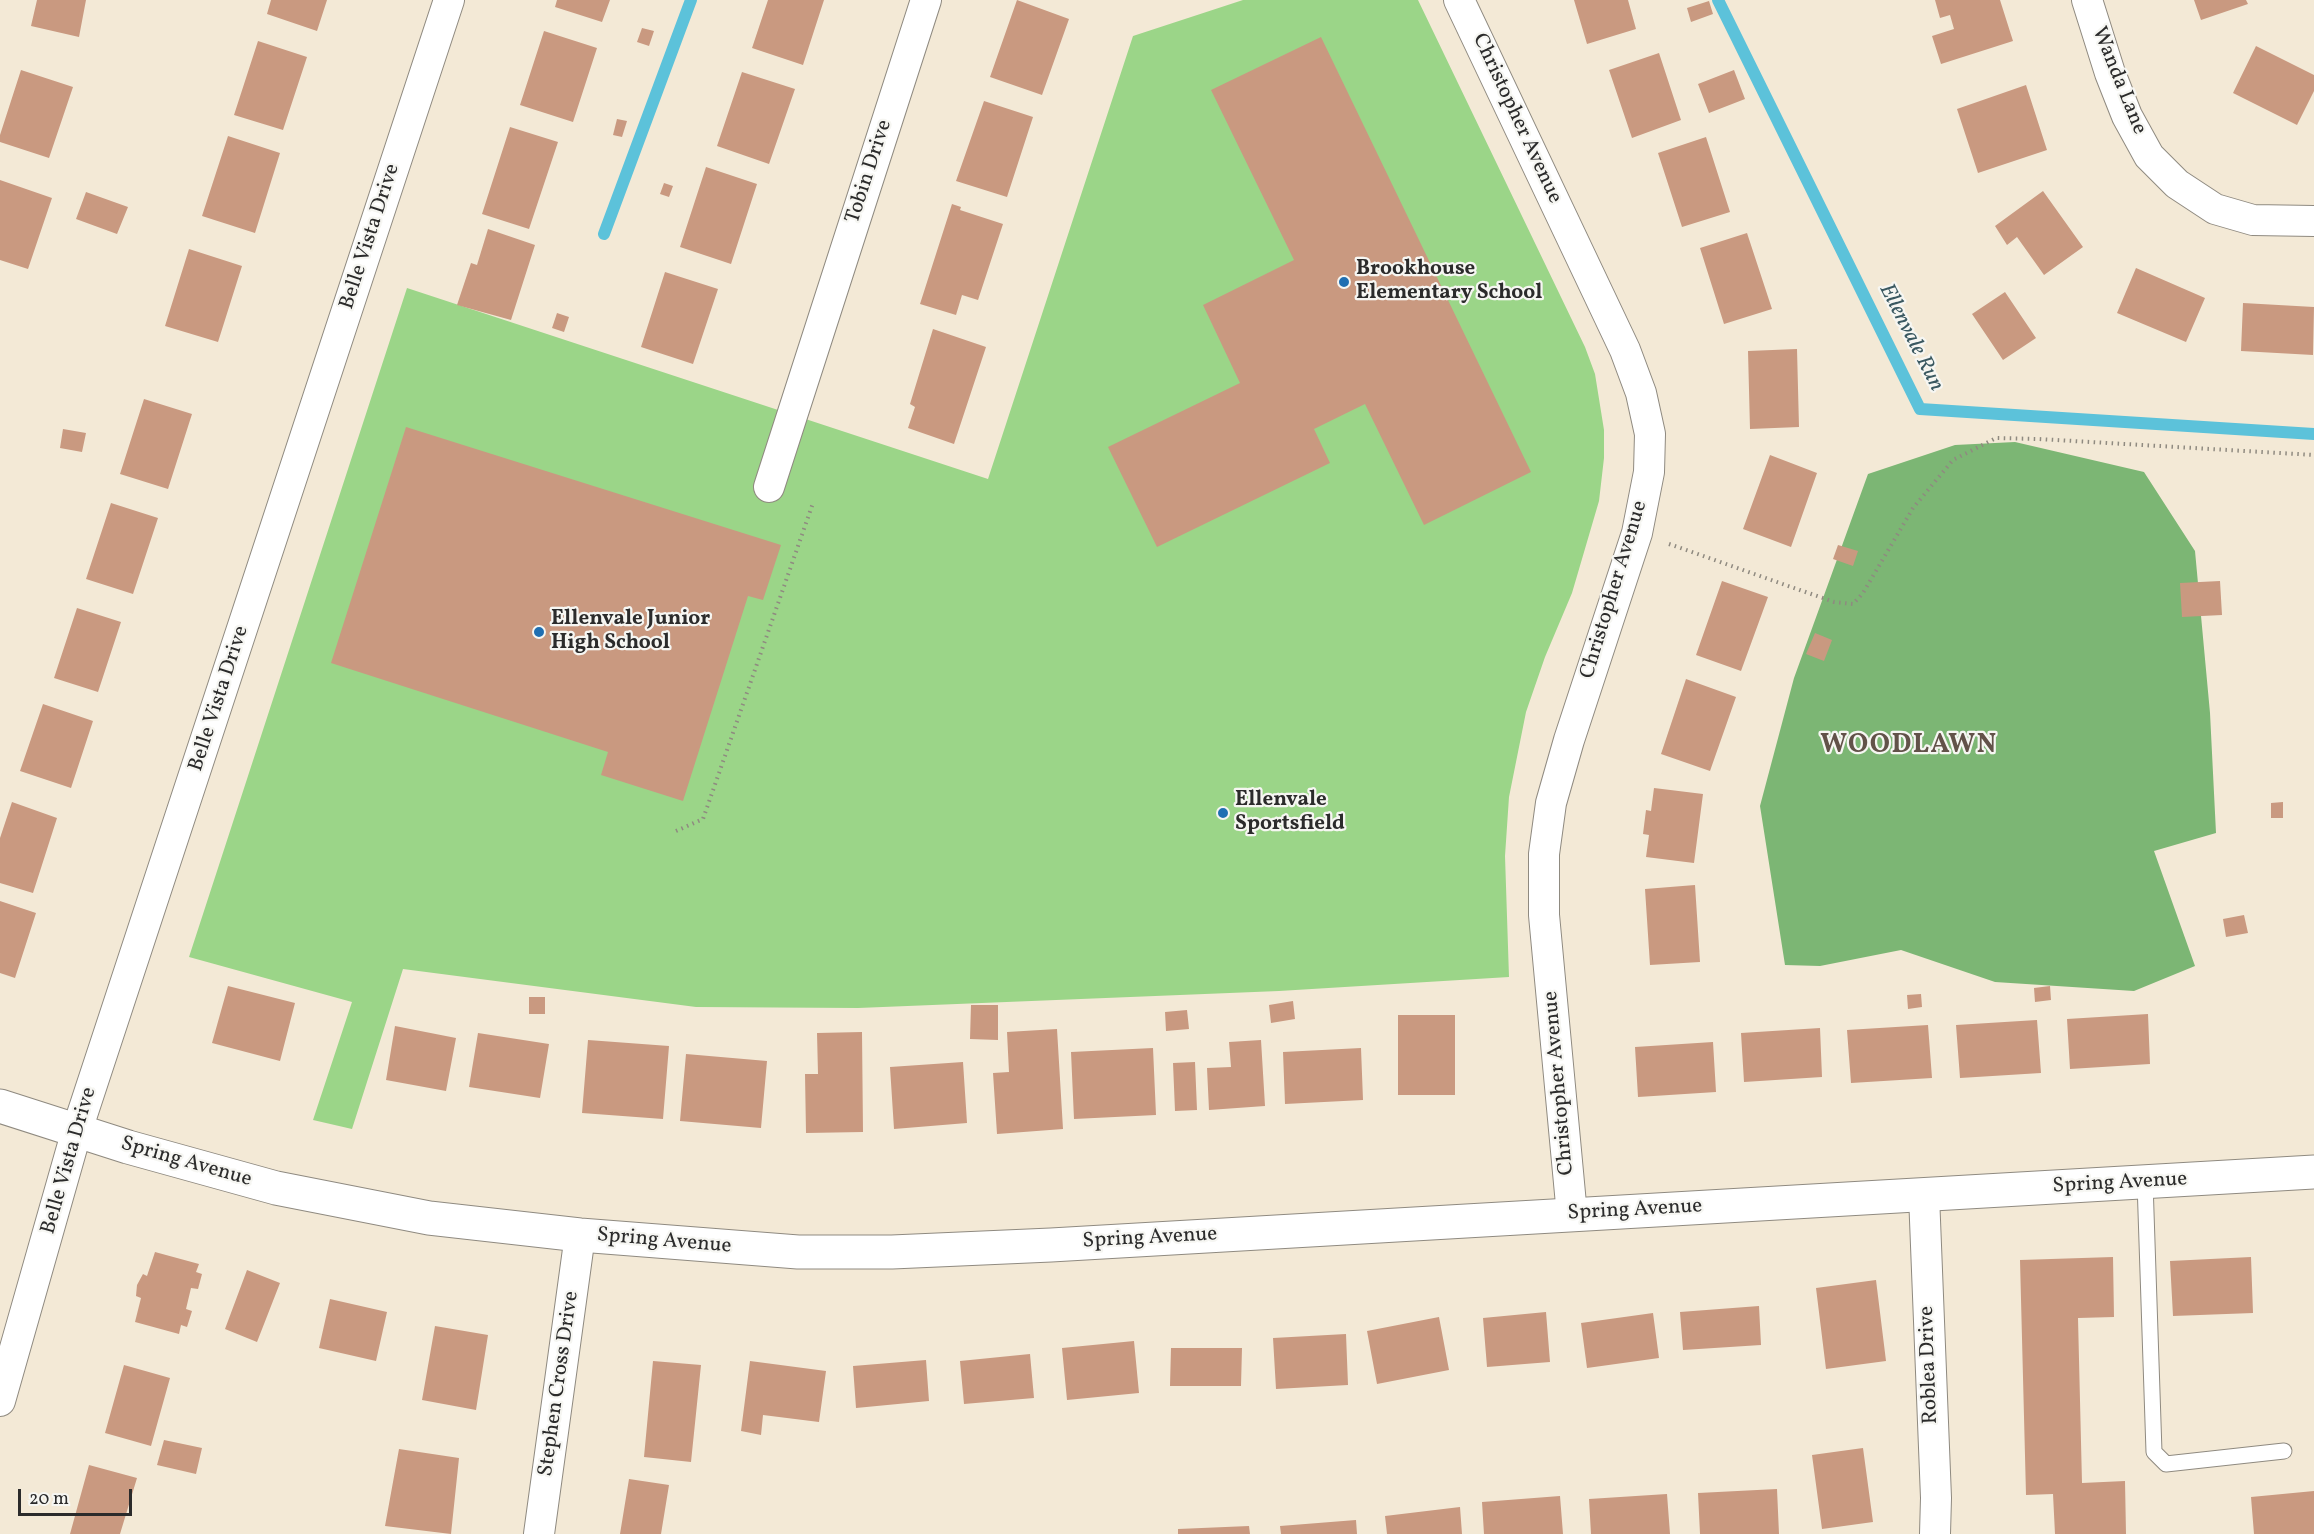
<!DOCTYPE html>
<html>
<head>
<meta charset="utf-8">
<style>
  body { margin:0 }
  #map { position:relative; width:2314px; height:1534px; overflow:hidden; background:#f3e9d6; font-family:Vollkorn,serif }
  canvas { display:block }
  .scale { position:absolute; left:18px; top:1489px; width:114px; height:27px; box-sizing:border-box; border:3px solid #2b2b2b; border-top:0; padding-left:8px; font-size:18px; line-height:21px; white-space:nowrap; color:#2b2b2b; -webkit-text-stroke:4px #f6f6f2; paint-order:stroke }
</style>
</head>
<body>
<div id="map">
<canvas width="2314" height="1534"></canvas>
<div class="scale">20 m</div>
</div>
<script>
const ctx = document.querySelector('canvas').getContext('2d');
ctx.lineJoin = 'round';
function fill(path, color) { ctx.fillStyle = color; ctx.fill(path, 'evenodd'); }
const poly = rows => new Path2D(rows.map(r => 'M' + r).join(''));
function stroke(path, color, width, dash) { ctx.strokeStyle = color; ctx.lineWidth = width; ctx.lineCap = dash ? 'butt' : 'round'; ctx.setLineDash(dash || []); ctx.stroke(path); }
function drawText(font, color, halo, rows, align = 'center') {
  ctx.font = font + ' Vollkorn,serif'; ctx.lineWidth = 4.5; ctx.setLineDash([]); ctx.textBaseline = 'middle'; ctx.strokeStyle = halo; ctx.fillStyle = color; for (const [text, x, y, turn = 0] of rows) {
    ctx.save(); ctx.translate(x, y); ctx.rotate((+turn || 0) * Math.PI / 180); ctx.textAlign = isNaN(turn) ? turn : align; if (halo) ctx.strokeText(text, 0, 0); ctx.fillText(text, 0, 0); ctx.restore();
  }
}
const green = poly([
  [1243,0,1418,0,1585,347,1595,374,1604,430,1604,458,1599,501,1572,593,1545,657,1526,712,1509,797,1505,856,1509,977,1279,991,858,1008,696,1007,403,969,352,1129,313,1120,352,1002,189,957,407,288,988,479,1133,36]
]);
const forest = poly([
  [2015,442,2144,472,2195,551,2210,713,2216,833,2154,851,2195,966,2134,991,1995,982,1901,950,1820,966,1785,965,1760,806,1794,678,1868,474,1955,445]
]);
const stream = poly([
  [1718,0,1920,409,2314,434],
  [604,234,691,0]
]);
const building = poly([
  [37,0,86,0,79,37,31,26],
  [271,0,327,0,317,31,267,14],
  [557,0,610,0,602,22,555,7],
  [768,0,824,0,803,65,752,48],
  [1017,0,1069,19,1042,95,990,77],
  [1574,0,1628,0,1636,29,1587,44],
  [1935,0,2000,0,2013,41,1941,64,1932,36,1954,29,1950,15,1940,18],
  [2194,0,2246,0,2248,4,2201,20],
  [1709,1,1713,14,1691,22,1687,8],
  [642,28,654,31,649,46,637,42],
  [544,31,597,48,573,122,520,105],
  [1321,37,1531,472,1424,525,1365,404,1314,429,1330,463,1157,547,1108,447,1240,383,1203,305,1294,260,1211,90],
  [258,41,307,57,283,130,234,115],
  [2256,46,2314,75,2314,91,2297,125,2233,93],
  [1659,53,1681,120,1632,138,1609,70],
  [21,70,73,87,49,158,0,142,0,135],
  [1734,70,1745,99,1709,113,1698,84],
  [742,72,795,89,769,164,717,146],
  [2026,85,2047,150,1978,173,1957,109],
  [984,101,1033,117,1007,197,956,181],
  [617,119,627,121,622,137,613,135],
  [510,127,558,142,529,229,482,214],
  [228,136,280,153,255,233,202,216],
  [1706,137,1730,212,1682,227,1658,153],
  [706,167,757,184,731,264,680,247],
  [0,180,52,198,28,269,0,260],
  [664,183,673,186,669,197,660,194],
  [2043,191,2083,247,2044,275,2017,237,2007,245,1995,226],
  [86,192,128,207,117,234,76,219],
  [952,204,961,207,960,210,1003,224,978,300,962,295,956,315,920,304],
  [488,229,535,245,511,320,457,305,471,263,477,265],
  [1747,233,1772,309,1724,324,1700,248],
  [189,249,242,266,218,342,165,326],
  [2136,268,2205,298,2186,342,2117,313],
  [665,272,718,289,693,364,641,347],
  [2005,292,2036,338,2003,360,1972,314],
  [2243,303,2314,307,2313,355,2241,351],
  [557,313,569,317,564,332,552,328],
  [933,329,986,347,954,444,908,428,915,407,910,404],
  [1797,349,1799,427,1750,429,1748,351],
  [144,399,192,414,168,489,120,474],
  [406,427,781,545,763,600,748,596,683,801,601,775,608,752,331,663],
  [63,429,86,433,82,452,60,448],
  [1770,455,1817,473,1791,547,1743,529],
  [111,503,158,518,133,594,86,579],
  [1838,545,1858,551,1853,566,1833,559],
  [1722,581,1768,597,1741,671,1696,655],
  [2220,581,2222,615,2182,617,2180,583],
  [77,608,121,622,98,692,54,678],
  [1815,633,1832,640,1824,661,1806,654],
  [1686,679,1736,697,1710,771,1661,754],
  [43,704,93,721,71,788,20,771],
  [1654,788,1703,794,1694,863,1646,857,1649,835,1643,834,1646,810,1651,811],
  [12,802,57,818,33,893,0,883,0,838],
  [2283,802,2283,818,2271,818,2271,803],
  [1695,885,1700,962,1650,965,1645,889],
  [0,901,36,913,15,978,0,973],
  [2244,915,2248,933,2226,937,2223,919],
  [228,986,295,1003,280,1061,212,1043],
  [2050,986,2051,1000,2035,1002,2034,988],
  [1921,994,1922,1007,1908,1009,1907,995],
  [529,997,545,997,545,1014,529,1014],
  [1293,1001,1295,1019,1271,1023,1269,1005],
  [971,1005,998,1005,998,1040,970,1039],
  [1187,1010,1189,1029,1166,1031,1165,1012],
  [2148,1014,2150,1064,2070,1069,2067,1019],
  [1398,1015,1455,1015,1455,1095,1398,1095],
  [2037,1020,2041,1073,1960,1078,1956,1025],
  [1928,1025,1932,1078,1851,1083,1847,1030],
  [395,1026,456,1038,446,1091,386,1080],
  [1820,1028,1822,1077,1744,1082,1741,1033],
  [1057,1029,1063,1129,997,1134,993,1073,1009,1072,1007,1032],
  [862,1032,863,1132,806,1133,805,1074,818,1074,817,1033],
  [478,1033,549,1044,540,1098,469,1087],
  [588,1040,669,1046,663,1119,582,1113],
  [1261,1040,1265,1106,1209,1110,1207,1068,1231,1067,1229,1042],
  [1713,1042,1716,1092,1638,1097,1635,1047],
  [1153,1048,1156,1115,1074,1119,1071,1052],
  [1361,1048,1363,1100,1285,1104,1283,1052],
  [686,1054,767,1061,761,1128,680,1121],
  [963,1062,967,1123,894,1129,890,1067],
  [1195,1062,1197,1110,1175,1111,1173,1063],
  [155,1252,199,1264,196,1272,202,1274,198,1289,191,1288,186,1309,192,1311,187,1327,181,1325,179,1334,135,1322,141,1298,136,1296,137,1285,143,1274,147,1276],
  [2113,1257,2114,1317,2078,1318,2082,1483,2125,1481,2126,1534,2055,1534,2053,1494,2026,1495,2020,1260],
  [2251,1257,2253,1313,2173,1316,2170,1261],
  [247,1270,280,1283,257,1342,225,1329],
  [1876,1280,1886,1361,1826,1369,1816,1288],
  [330,1299,387,1312,376,1361,319,1348],
  [1759,1306,1761,1345,1683,1350,1680,1312],
  [1546,1312,1550,1362,1487,1367,1483,1318],
  [1653,1313,1659,1358,1587,1368,1581,1323],
  [1439,1317,1449,1370,1377,1384,1367,1331],
  [435,1326,488,1335,476,1410,422,1400],
  [1346,1334,1348,1385,1276,1389,1273,1338],
  [1134,1341,1139,1393,1067,1400,1062,1348],
  [1171,1348,1242,1348,1241,1386,1170,1386],
  [1030,1354,1034,1398,964,1404,960,1361],
  [926,1360,929,1401,856,1408,853,1366],
  [653,1361,701,1365,691,1462,644,1457],
  [750,1361,826,1371,819,1422,763,1415,761,1435,741,1431],
  [124,1365,170,1378,151,1446,105,1433],
  [164,1440,202,1448,196,1474,157,1465],
  [1863,1448,1873,1522,1822,1529,1812,1455],
  [399,1449,459,1458,451,1534,385,1526],
  [89,1465,137,1478,120,1534,70,1534],
  [629,1479,669,1485,661,1534,620,1534],
  [1777,1489,1779,1534,1700,1534,1698,1493],
  [2314,1491,2314,1534,2254,1534,2251,1497],
  [1667,1494,1670,1534,1591,1534,1589,1499],
  [1560,1496,1563,1534,1484,1534,1482,1502],
  [1460,1507,1462,1534,1387,1534,1385,1516],
  [1356,1520,1357,1534,1281,1534,1280,1526],
  [1249,1526,1250,1534,1178,1534,1178,1529]
]);
const path = poly([
  [1669,544,1834,602,1853,604,1863,593,1913,508,1953,460,1996,438,2039,439,2314,455],
  [676,831,703,819,813,503]
]);
const service = poly([
  [2145,1182,2154,1452,2166,1464,2284,1451]
]);
const minor = poly([
  [1459,0,1625,350,1641,393,1650,434,1649,472,1637,533,1569,740,1551,803,1544,854,1544,915,1572,1215],
  [2087,0,2110,73,2127,116,2149,156,2177,184,2215,209,2253,220,2314,221],
  [769,487,926,0],
  [1924,1195,1936,1498,1935,1534],
  [0,1401,77,1130,449,0],
  [539,1534,580,1235]
]);
const tertiary = poly([
  [0,1106,128,1147,276,1188,429,1218,580,1235,798,1252,892,1252,1051,1245,2314,1172]
]);
const markers = [
  [1344,282,6,"#1f6fb2"],
  [539,632,6,"#1f6fb2"],
  [1223,813,6,"#1f6fb2"]
];
const streetNames = [
  ["Wanda Lane",2118,81,68],
  ["Christopher Avenue",1516,119,65],
  ["Tobin Drive",870,172,-72],
  ["Belle Vista Drive",371,237,-72],
  ["Christopher Avenue",1615,590,-73],
  ["Belle Vista Drive",220,699,-72],
  ["Christopher Avenue",1560,1083,-95],
  ["Belle Vista Drive",70,1161,-74],
  ["Spring Avenue",186,1163,16],
  ["Spring Avenue",2120,1184,-3],
  ["Spring Avenue",1635,1211,-3],
  ["Spring Avenue",1150,1239,-3],
  ["Spring Avenue",664,1242,5],
  ["Roblea Drive",1930,1365,-92],
  ["Stephen Cross Drive",560,1384,-82]
];
const poiNames = [
  ["Brookhouse",1356,270],
  ["Elementary School",1356,294],
  ["Ellenvale Junior",551,620],
  ["High School",551,644],
  ["Ellenvale",1235,801],
  ["Sportsfield",1235,825]
];
const waterNames = [
  ["Ellenvale Run",1910,338,63]
];
const districtNames = [
  ["WOODLAWN",1909,747]
];
fill(green, '#9bd588');
fill(forest, '#7cb674');
stroke(stream, '#5cc2da', 12);
fill(building, '#c99980');
stroke(service, '#8f8a80', 17);
stroke(minor, '#8f8a80', 32);
stroke(tertiary, '#8f8a80', 35);
stroke(path, '#8f8a80', 4, [1.5, 4.5]);
stroke(service, '#fff', 15);
stroke(minor, '#fff', 30);
stroke(tertiary, '#fff', 33);
for (const [x, y, r, color] of markers) { const dot = new Path2D(); dot.arc(x, y, r, 0, 2 * Math.PI); ctx.fillStyle = color; ctx.fill(dot); stroke(dot, '#f6f6f2', 2); }
drawText('21px', '#2b2b2b', '#f6f6f2', streetNames);
drawText('bold 21px', '#2b2b2b', '#f6f6f2', poiNames, 'left');
drawText('italic 22px', '#3a5860', '#f6f6f2', waterNames);
ctx.letterSpacing = '1.5px';
drawText('bold 27px', '#625249', '#f6f6f2', districtNames);
ctx.letterSpacing = '0px';
</script>
</body>
</html>
